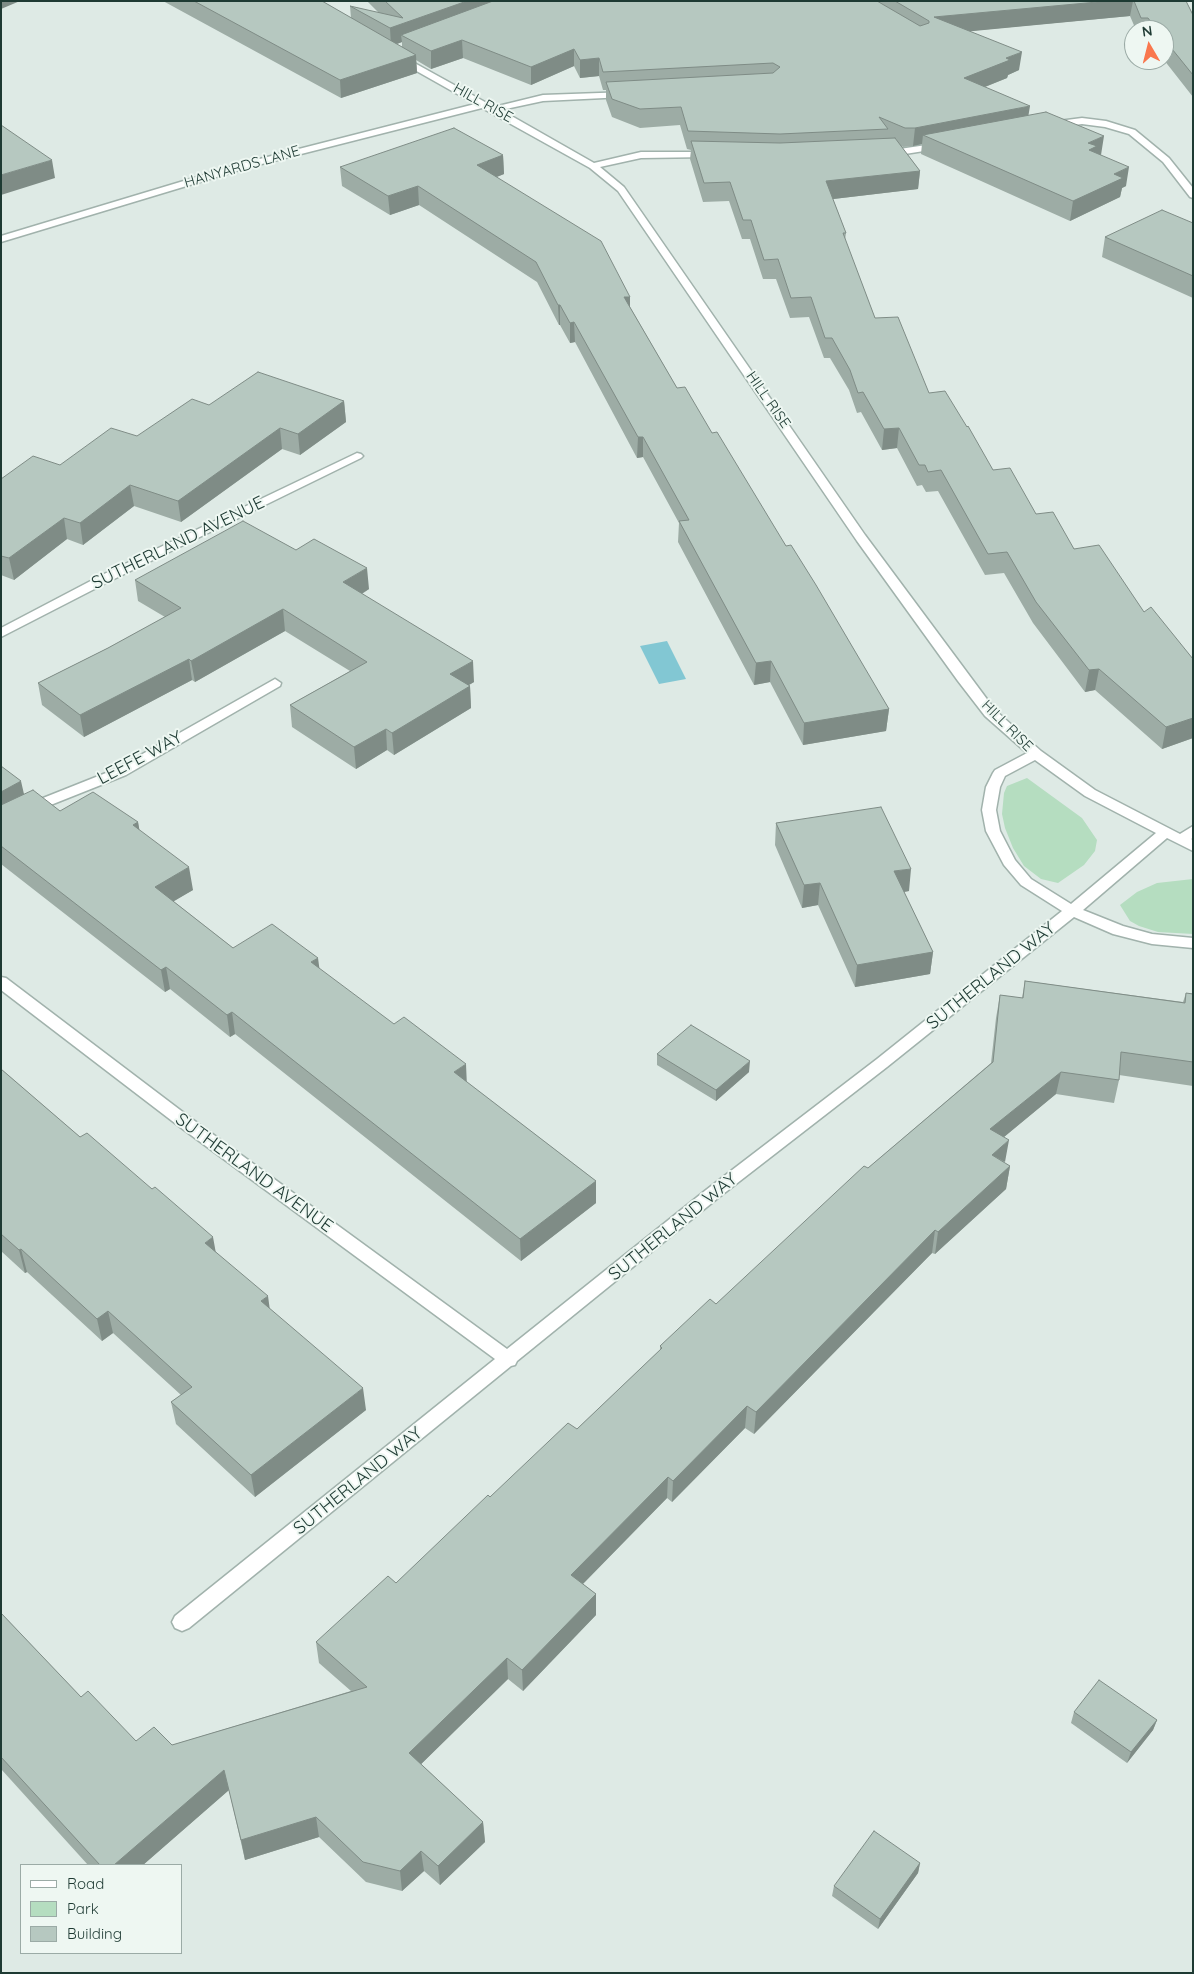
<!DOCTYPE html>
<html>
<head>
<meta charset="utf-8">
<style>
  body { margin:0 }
  #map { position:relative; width:1194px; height:1974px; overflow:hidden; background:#deeae5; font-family:Quicksand,sans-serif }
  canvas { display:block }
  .frame { position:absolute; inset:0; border:2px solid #1e3a33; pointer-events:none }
  .legend { position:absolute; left:20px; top:1864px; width:162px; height:90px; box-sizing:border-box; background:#eef7f2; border:1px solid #9baba6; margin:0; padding:6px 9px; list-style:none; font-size:15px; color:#1e3a33 }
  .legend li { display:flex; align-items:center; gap:10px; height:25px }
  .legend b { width:25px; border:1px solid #9baba6 }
  .north { position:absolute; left:1124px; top:20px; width:50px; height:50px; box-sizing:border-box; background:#eef7f2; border:1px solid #9baba6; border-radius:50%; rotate:352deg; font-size:14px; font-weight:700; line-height:20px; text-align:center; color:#1e3a33 }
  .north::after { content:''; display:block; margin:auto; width:18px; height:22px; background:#f9774d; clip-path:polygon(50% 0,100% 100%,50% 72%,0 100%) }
</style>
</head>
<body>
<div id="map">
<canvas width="1194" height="1974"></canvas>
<div class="frame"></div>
<ul class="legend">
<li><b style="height:6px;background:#fff"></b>Road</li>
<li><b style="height:14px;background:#b5ddc0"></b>Park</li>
<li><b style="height:14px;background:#b6c8c0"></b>Building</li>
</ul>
<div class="north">N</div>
</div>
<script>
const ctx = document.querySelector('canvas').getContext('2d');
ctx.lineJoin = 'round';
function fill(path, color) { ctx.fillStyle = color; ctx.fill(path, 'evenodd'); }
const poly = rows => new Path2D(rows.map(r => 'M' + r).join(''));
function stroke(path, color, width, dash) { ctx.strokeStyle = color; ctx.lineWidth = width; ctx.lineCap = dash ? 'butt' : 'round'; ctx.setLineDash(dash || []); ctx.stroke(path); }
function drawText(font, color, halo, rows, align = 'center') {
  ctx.font = font + ' Quicksand,sans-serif'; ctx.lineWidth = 4; ctx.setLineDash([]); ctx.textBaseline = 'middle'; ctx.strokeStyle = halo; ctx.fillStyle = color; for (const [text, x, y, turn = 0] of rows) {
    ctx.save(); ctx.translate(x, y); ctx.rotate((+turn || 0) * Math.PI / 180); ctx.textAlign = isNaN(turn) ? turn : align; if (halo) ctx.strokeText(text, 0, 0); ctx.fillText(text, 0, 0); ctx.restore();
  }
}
const green = poly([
  [1027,778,1082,818,1097,840,1095,851,1084,865,1058,883,1041,879,1024,866,1013,848,1005,828,1002,814,1004,793,1007,786],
  [1193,879,1193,934,1158,932,1139,926,1130,921,1120,905,1137,892,1157,883]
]);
const water = poly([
  [667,641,686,679,659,684,640,646]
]);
const minor = poly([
  [400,55,494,107,543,95,628,92,628,96,625,97,543,101,501,110,594,163,641,152,713,152,713,156,710,157,641,158,600,167,624,187,865,535,995,710,1041,751,1095,790,1180,834,1193,826,1193,838,1191,839,1193,840,1193,851,1167,838,1083,910,1123,926,1152,934,1193,938,1193,948,1152,944,1113,934,1074,917,887,1067,718,1198,517,1361,515,1365,511,1366,189,1628,182,1631,175,1628,172,1622,175,1616,495,1359,180,1127,1,990,1,977,6,978,192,1119,507,1349,706,1190,877,1059,1062,911,1021,885,1004,865,986,831,982,810,986,787,993,773,995,770,1027,753,985,716,958,681,857,541,618,191,590,168,482,108,246,168,1,242,1,236,240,164,475,104,397,60,397,56,400,55],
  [1035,760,1085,796,1156,833,1071,904,1031,879,1015,860,1000,831,996,810,1000,787,1005,776,1035,760],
  [1082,118,1106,121,1135,130,1169,158,1193,188,1193,198,1190,197,1163,162,1129,134,1105,127,1082,124,1051,128,1046,125,1051,122,1082,118],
  [940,143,943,144,943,148,886,157,881,154,886,151,940,143],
  [357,453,361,454,363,456,361,458,110,581,1,637,1,628,102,575,357,453],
  [275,679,281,683,280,686,126,775,38,810,1,829,1,819,28,804,116,769,275,679]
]);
const wall = poly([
  [163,1,322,1,351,18,350,6,379,13,367,1,1187,1,1187,3,1193,15,1193,97,1164,60,1164,30,1136,30,1130,16,969,31,1019,70,1008,75,1007,78,985,87,1028,115,1101,155,1126,186,1122,188,1120,197,1070,221,921,154,922,144,913,146,903,147,901,146,920,171,918,189,833,199,846,233,845,240,875,318,929,393,993,470,1036,514,1144,612,1193,659,1193,738,1162,749,1095,690,1085,692,1033,623,1004,573,985,575,938,491,926,492,922,485,917,486,897,448,882,450,861,412,857,413,849,390,830,358,824,358,809,317,790,318,776,279,763,279,750,239,742,239,729,201,703,202,690,159,691,150,687,149,680,125,640,128,612,117,606,100,606,90,603,90,599,76,580,78,574,66,531,85,463,58,431,69,416,60,417,73,341,98],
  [402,42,402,47,397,44],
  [503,155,504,174,497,177,630,307,677,388,712,433,786,546,889,709,886,731,803,745,770,682,754,685,678,542,679,523,643,457,637,458,575,342,570,343,560,325,559,325,537,282,419,205,390,215,342,186,340,167],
  [1193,223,1193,298,1102,257,1105,237],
  [344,401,346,422,300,455,282,449,181,522,134,506,83,545,67,539,14,580,1,575,1,479,60,465,137,436,209,405],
  [135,580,369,589,362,594,474,682,469,685,470,686,471,708,394,755,387,750,356,769,292,727,290,705,350,671,285,631,195,682,192,680,84,737,42,705,38,683,108,648,165,617,138,601],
  [1,766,24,794,60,811,138,822,139,830,193,890,173,901,233,948,319,969,596,1181,596,1203,521,1261,235,1034,230,1037,170,989,165,992,1,864],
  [776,823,909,891,904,892,933,952,930,974,855,987,818,905,802,908,775,845],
  [1025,981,1183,1002,1186,993,1193,994,1193,1086,1119,1075,1119,1080,1114,1103,1056,1094,1004,1137,1004,1163,1010,1166,1006,1189,935,1254,932,1253,754,1434,745,1428,672,1502,667,1498,583,1584,596,1594,596,1615,523,1691,508,1679,421,1764,483,1822,485,1842,440,1885,424,1871,402,1891,366,1882,319,1837,245,1860,229,1790,143,1865,88,1865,1,1769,1,1613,81,1697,136,1741,172,1745,351,1691,319,1663,316,1642,396,1583,490,1497,577,1429,660,1350,660,1346,716,1304,868,1168,991,1063,996,1018,1000,995,1022,998],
  [657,1054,749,1072,716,1101,657,1065],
  [1,1069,80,1137,216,1252,366,1410,255,1497,176,1424,171,1402,181,1395,113,1333,102,1341,27,1272,25,1273,1,1251],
  [1074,1712,1157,1720,1153,1730,1127,1763,1071,1723],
  [920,1863,918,1873,878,1929,832,1896,834,1886]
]);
const shadedWall = poly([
  [1,1,20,1,1,9],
  [467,1,516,1,401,35,402,42,391,46,390,28],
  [1108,1,1133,1,1130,16,932,35,934,17],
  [462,40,463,58,431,69,431,51],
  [574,49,574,66,531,85,531,67],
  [1022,52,1019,70,1008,75,1007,78,962,96,964,78,1006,58],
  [416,55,417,73,341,98,340,80],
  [599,58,599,76,580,78,580,60],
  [1030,106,1027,124,923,135,922,144,913,146,915,128],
  [1104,136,1101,155,1086,169,1088,143],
  [503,155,504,174,478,184,477,165],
  [52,160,55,178,1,195,1,175],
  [1129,167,1126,186,1122,188,1120,197,1070,221,1073,201,1114,174],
  [920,171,918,189,825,200,826,181],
  [418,186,419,205,390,215,388,196],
  [624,297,630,297,630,316],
  [558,305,560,305,560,325,559,325],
  [574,322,575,342,570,343,570,323],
  [344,401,346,422,300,455,298,434],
  [280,428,282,449,181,522,178,501],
  [899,428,897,448,882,450,884,429],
  [638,437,643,437,643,457,637,458],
  [130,485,134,506,83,545,80,523],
  [64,518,67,539,14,580,9,558],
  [367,568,369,589,345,604,343,582],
  [283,609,285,631,195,682,191,661],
  [189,659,192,680,84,737,80,715],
  [473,661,474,682,451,695,450,674],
  [771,661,770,682,754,685,756,663],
  [1099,669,1095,690,1085,692,1089,670],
  [470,686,471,708,394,755,392,733],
  [889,709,886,731,803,745,804,723],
  [1193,718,1193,738,1162,749,1166,727],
  [386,729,387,750,356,769,354,747],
  [21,781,26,803,1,817,1,792],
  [138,822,142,844,133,825],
  [189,867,193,890,159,910,155,887],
  [911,869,909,891,891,894,894,871],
  [820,883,818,905,802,908,804,885],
  [933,952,930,974,855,987,857,965],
  [318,958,321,980,311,962],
  [166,967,170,989,165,992,161,970],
  [232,1012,235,1034,230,1037,227,1015],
  [750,1061,749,1072,716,1101,716,1090],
  [466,1064,467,1087,454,1072],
  [1061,1072,1056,1094,987,1151,990,1129],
  [1009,1140,1005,1162,992,1155],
  [1010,1166,1006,1189,935,1254,938,1232],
  [596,1181,596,1203,521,1261,520,1239],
  [935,1230,932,1253,754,1434,756,1412],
  [213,1237,217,1259,205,1243],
  [21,1249,27,1272,25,1273,19,1250],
  [268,1296,271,1318,261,1301],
  [108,1311,113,1333,102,1341,97,1319],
  [363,1388,366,1410,255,1497,251,1475],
  [747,1406,745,1428,672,1502,673,1481],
  [668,1477,667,1498,571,1596,571,1575],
  [596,1594,596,1615,523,1691,522,1670],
  [507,1658,508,1679,411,1774,409,1753],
  [1157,1720,1153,1730,1127,1763,1131,1752],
  [224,1770,229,1790,143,1865,114,1865],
  [316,1817,319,1837,245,1860,241,1840],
  [483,1822,485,1842,440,1885,438,1866],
  [421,1851,424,1871,402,1891,400,1871],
  [920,1863,918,1873,878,1929,880,1919]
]);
const building = poly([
  [194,1,322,1,416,55,340,80,194,1],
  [385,1,467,1,390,28,350,6,403,18,385,1],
  [493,1,877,1,920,26,929,23,929,21,895,1,1108,1,934,17,1022,52,1006,58,1010,60,964,78,1030,106,915,128,905,128,879,117,888,129,780,134,688,131,681,107,640,109,612,99,606,82,773,73,780,67,773,63,603,72,599,58,580,60,574,49,531,67,462,40,431,51,401,35,493,1],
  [1134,1,1186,1,1193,15,1193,75,1164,39,1164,30,1157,30,1148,18,1141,18,1134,1],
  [1046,112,1104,136,1088,143,1097,146,1089,150,1129,167,1114,174,1123,178,1073,201,923,135,1046,112],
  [1,125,52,160,1,175,1,125],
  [454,128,503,155,477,165,601,241,630,297,624,297,677,388,685,387,712,433,717,432,786,546,791,545,816,585,889,709,804,723,771,661,756,663,679,521,689,520,643,437,638,437,574,322,570,323,560,305,558,305,536,262,418,186,388,196,340,167,454,128],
  [895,138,920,171,826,181,846,233,843,233,875,318,898,317,929,393,945,391,967,427,968,426,993,470,1010,468,1036,514,1053,512,1074,549,1099,545,1144,612,1151,607,1193,659,1193,718,1166,727,1099,669,1089,670,1036,602,1007,552,988,554,941,470,928,472,925,465,919,465,899,428,884,429,863,392,858,393,850,370,832,338,825,338,811,297,791,298,778,259,764,260,751,220,743,220,730,182,704,183,691,141,780,143,895,138],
  [1162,210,1193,223,1193,276,1105,237,1162,210],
  [258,372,344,401,298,434,280,428,178,501,130,485,80,523,64,518,9,558,1,556,1,479,33,456,60,465,111,428,137,436,192,399,209,405,258,372],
  [243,521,296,550,314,539,367,568,343,582,473,661,450,674,470,686,392,733,386,729,354,747,290,705,367,662,283,609,191,661,189,659,80,715,38,683,108,648,181,608,135,580,243,521],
  [1,766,21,781,1,792,1,766],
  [33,790,60,811,93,792,138,822,133,825,189,867,155,887,233,948,272,924,318,958,311,962,394,1024,404,1017,466,1064,454,1072,596,1181,520,1239,232,1012,227,1015,166,967,161,970,1,846,1,805,33,790],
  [881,807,911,869,894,871,933,952,857,965,820,883,804,885,776,823,881,807],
  [1025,981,1185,1003,1186,993,1193,994,1193,1062,1121,1052,1119,1080,1061,1072,990,1129,1009,1140,992,1155,1010,1166,938,1232,935,1230,756,1412,747,1406,673,1481,668,1477,571,1575,596,1594,522,1670,507,1658,409,1753,483,1822,438,1866,421,1851,400,1871,363,1862,316,1817,241,1840,224,1770,114,1865,100,1865,1,1757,1,1613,81,1697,88,1691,136,1741,154,1727,172,1745,367,1687,316,1642,388,1576,396,1583,488,1495,490,1497,568,1423,577,1429,662,1348,660,1346,710,1299,716,1304,864,1166,868,1168,993,1062,1000,995,1023,998,1025,981],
  [691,1025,750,1061,716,1090,657,1054,691,1025],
  [1,1069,80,1137,87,1133,152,1189,155,1187,213,1237,205,1243,268,1296,261,1301,363,1388,251,1475,171,1402,192,1387,108,1311,97,1319,21,1249,19,1250,1,1234,1,1069],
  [1099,1680,1157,1720,1131,1752,1074,1712,1099,1680],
  [874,1831,920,1863,880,1919,834,1886,874,1831]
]);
const farStreetnames = [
  ["HILL RISE",483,103,29],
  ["HANYARDS LANE",242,167,-16],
  ["HILL RISE",768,400,55],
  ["HILL RISE",1007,726,45]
];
const streetNames = [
  ["SUTHERLAND AVENUE",178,543,-26],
  ["LEEFE WAY",140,758,-28],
  ["SUTHERLAND WAY",991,976,-39],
  ["SUTHERLAND AVENUE",254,1173,36],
  ["SUTHERLAND WAY",673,1227,-39],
  ["SUTHERLAND WAY",358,1481,-39]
];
fill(green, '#b5ddc0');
fill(water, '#82c7d3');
stroke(minor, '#a1b2ac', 3);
fill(minor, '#fff');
fill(wall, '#9daca5');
fill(shadedWall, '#7f8c86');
fill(building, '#b6c8c0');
stroke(building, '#7f8c86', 1);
drawText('15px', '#1e3a33', '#eef7f2', farStreetnames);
drawText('18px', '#1e3a33', '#eef7f2', streetNames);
</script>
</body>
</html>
